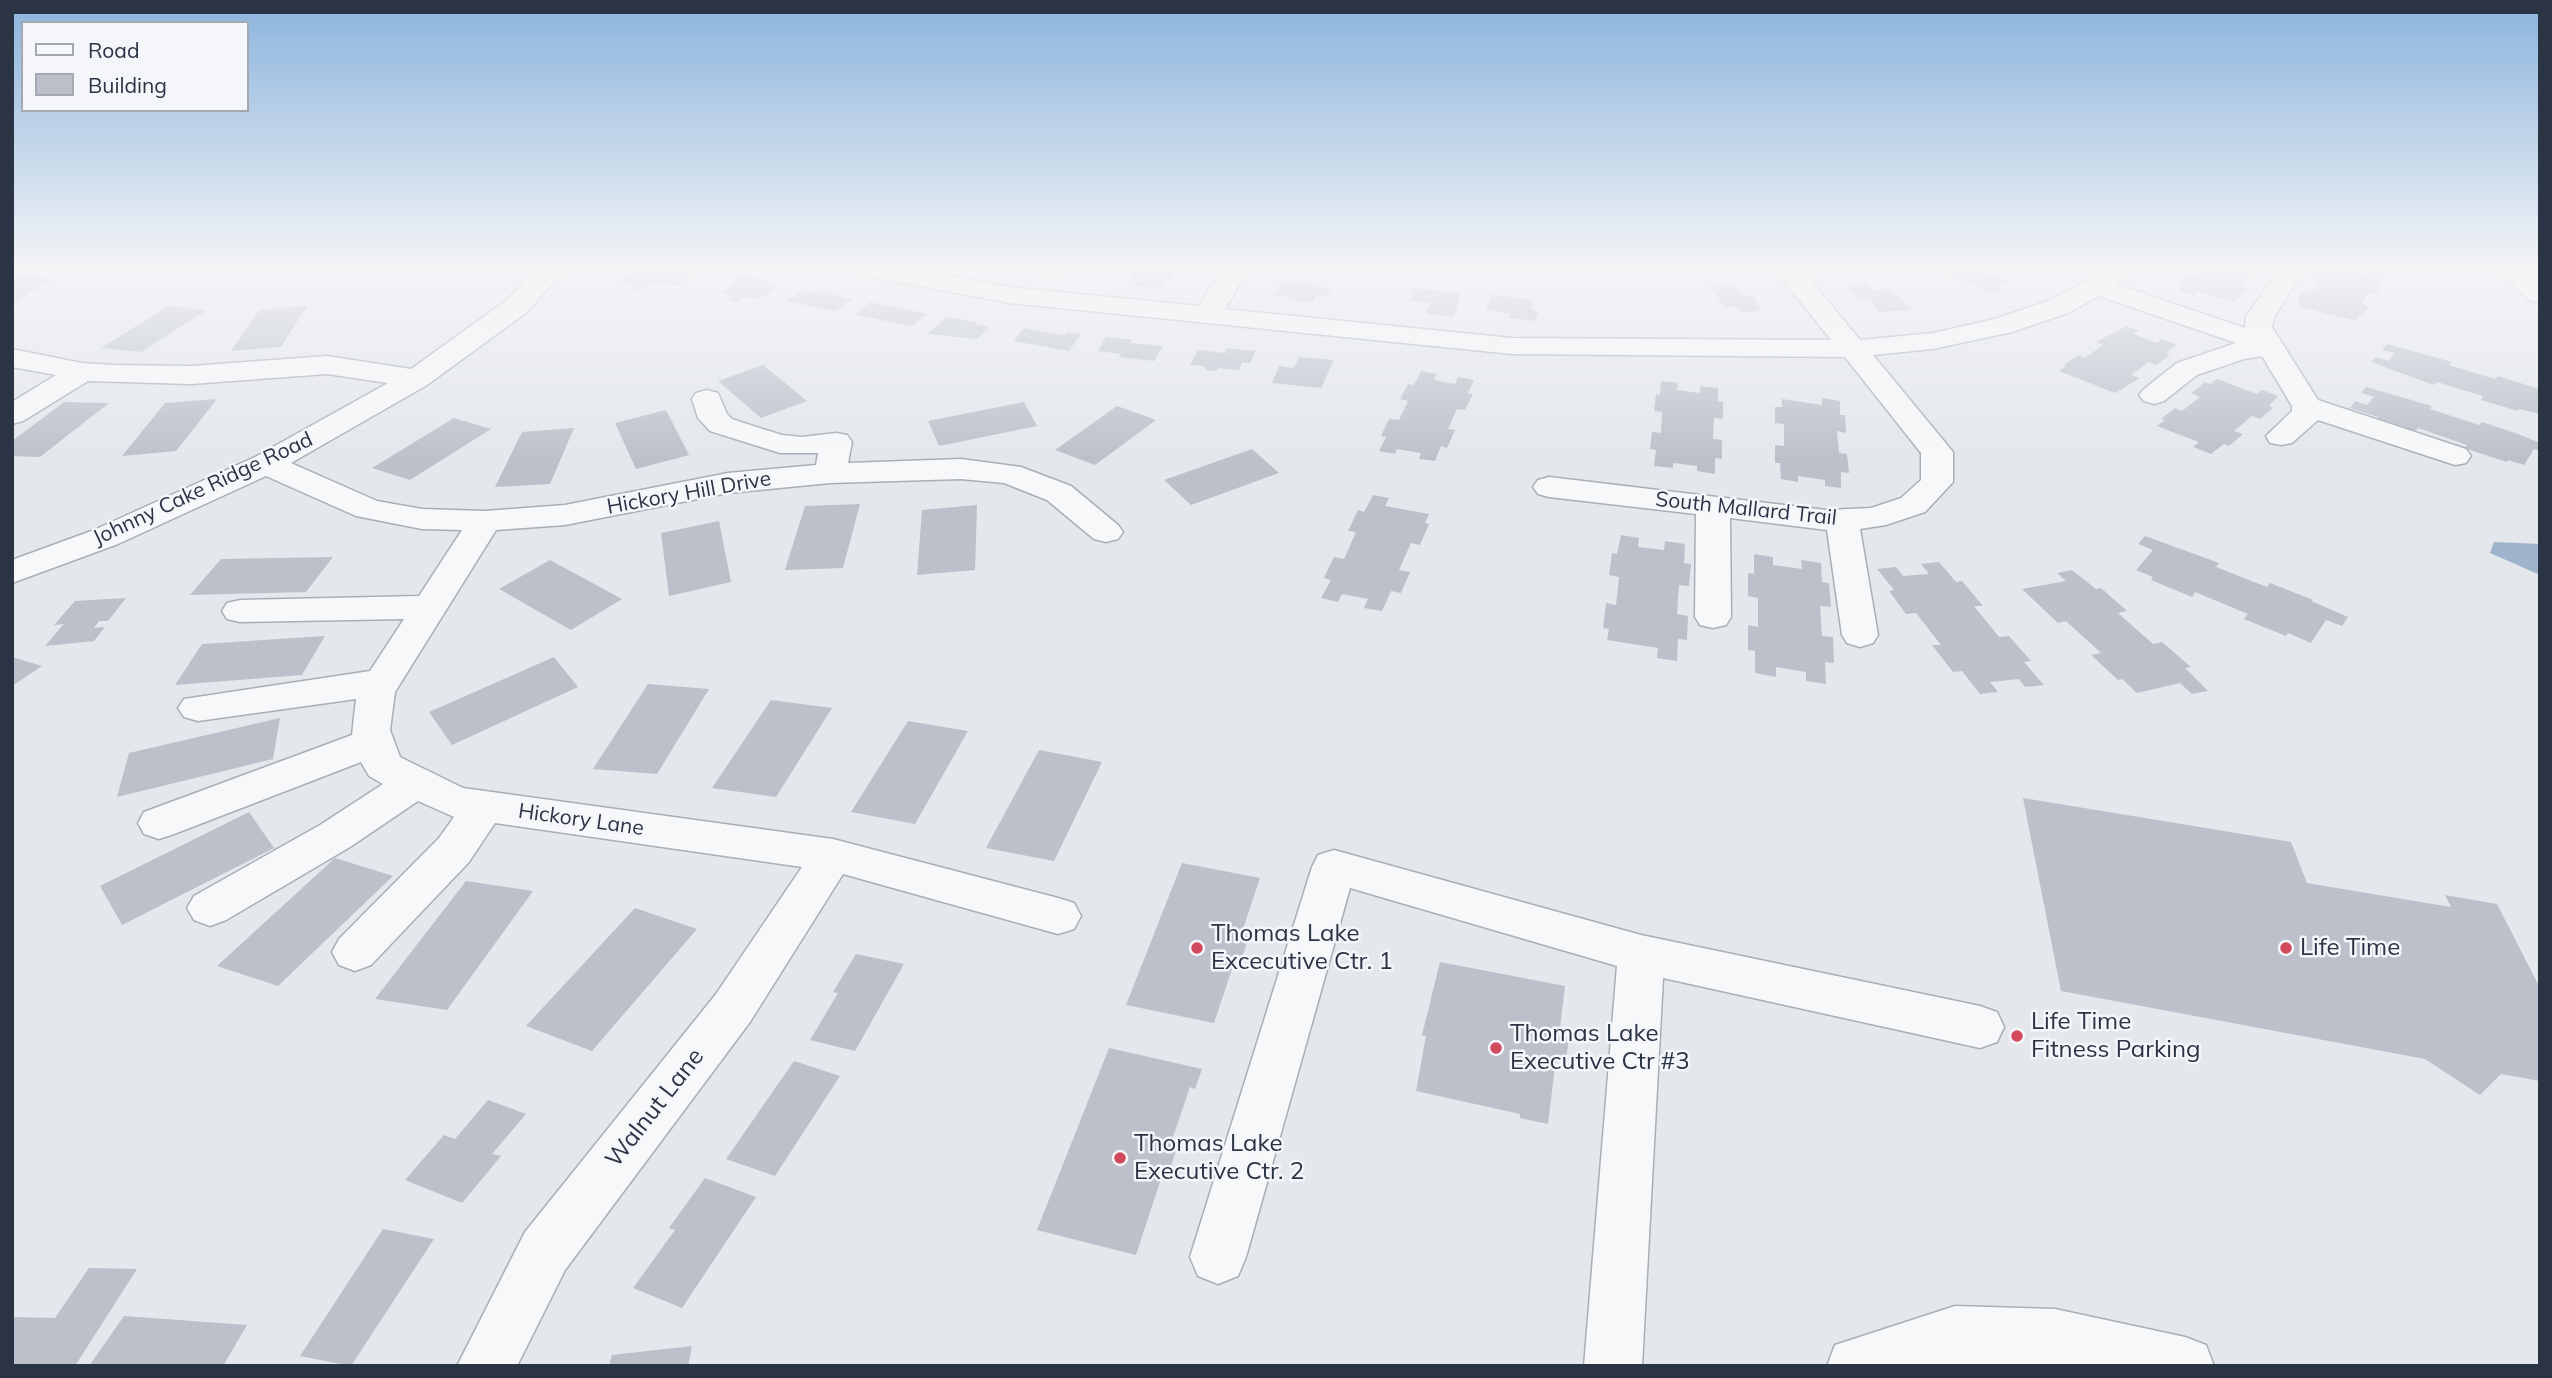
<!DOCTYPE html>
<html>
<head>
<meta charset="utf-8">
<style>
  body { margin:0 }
  #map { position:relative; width:2552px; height:1378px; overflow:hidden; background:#e4e7ec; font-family:Mulish,sans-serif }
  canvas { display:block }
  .frame { position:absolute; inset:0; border:14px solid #2b3445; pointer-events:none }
  .legend { position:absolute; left:21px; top:21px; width:228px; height:91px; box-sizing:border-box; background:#f4f6f9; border:2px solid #a4a8b1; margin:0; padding:9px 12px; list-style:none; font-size:21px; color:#2b3445 }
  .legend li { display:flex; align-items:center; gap:14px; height:35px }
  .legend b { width:35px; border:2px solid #a4a8b1 }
</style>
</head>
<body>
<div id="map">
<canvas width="2552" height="1378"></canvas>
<div class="frame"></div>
<ul class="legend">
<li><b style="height:9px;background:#f7f8fa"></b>Road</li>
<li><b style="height:19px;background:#bbc0ca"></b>Building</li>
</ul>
</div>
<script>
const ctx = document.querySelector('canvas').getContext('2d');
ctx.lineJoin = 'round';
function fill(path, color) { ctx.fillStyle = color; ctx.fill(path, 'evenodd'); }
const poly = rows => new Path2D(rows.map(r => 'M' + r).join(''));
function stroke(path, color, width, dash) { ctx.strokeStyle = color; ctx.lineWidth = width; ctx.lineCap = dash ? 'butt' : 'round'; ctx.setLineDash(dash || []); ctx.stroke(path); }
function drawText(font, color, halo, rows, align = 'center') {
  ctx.font = font + ' Mulish,sans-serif'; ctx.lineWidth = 5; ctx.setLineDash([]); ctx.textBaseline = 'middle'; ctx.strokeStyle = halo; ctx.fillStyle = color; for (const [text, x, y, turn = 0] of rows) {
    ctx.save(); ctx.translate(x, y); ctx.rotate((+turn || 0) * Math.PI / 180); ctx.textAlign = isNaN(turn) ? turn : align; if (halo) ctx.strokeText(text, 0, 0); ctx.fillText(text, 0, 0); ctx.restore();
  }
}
const water = poly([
  [2494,542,2540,544,2540,575,2490,553]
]);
const building = poly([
  [633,267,658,267,655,271,693,270,679,286,648,285,643,290,629,290,634,284,620,284],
  [1016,267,1077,267,1072,273,1060,272,1057,276,1014,270],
  [1136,267,1161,267,1175,270,1170,280,1164,280,1160,288,1128,285],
  [1697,267,1733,267,1735,274,1709,272,1698,270],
  [1835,267,1871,267,1870,273,1835,269],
  [1976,267,2009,282,1998,286,2005,289,1992,294,1948,274],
  [2199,267,2261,267,2256,275,2249,273,2241,286,2249,288,2235,302,2196,292,2194,296,2179,292,2183,282,2179,281,2186,272,2194,274],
  [2317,267,2340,267,2365,274,2367,270,2383,274,2377,294,2368,292,2362,304,2369,306,2362,317,2359,316,2356,321,2297,306,2301,300,2297,299,2303,289,2313,292,2320,279,2312,277],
  [18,276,55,279,12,303,12,279],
  [740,276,771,281,766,285,776,287,760,299,746,297,738,302,726,300,733,295,721,293],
  [1282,280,1321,284,1322,288,1332,289,1327,297,1316,296,1312,303,1289,299,1290,297,1272,295],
  [1866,283,1872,290,1891,289,1911,310,1880,312,1869,299,1858,300,1846,284],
  [1734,284,1743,296,1753,296,1762,311,1741,312,1737,306,1724,307,1710,285],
  [1414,288,1461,293,1454,317,1426,314,1430,303,1410,301],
  [801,290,820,294,823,292,853,299,835,311,786,301],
  [1491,294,1534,300,1532,310,1538,311,1535,321,1509,318,1511,314,1486,309],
  [870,302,928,314,912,326,854,315],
  [168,306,207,310,141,352,101,348],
  [307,306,281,347,231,351,259,310],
  [947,317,977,322,975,324,990,327,977,339,927,334],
  [2126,326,2139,331,2134,334,2157,343,2162,339,2177,345,2166,353,2170,355,2156,365,2149,362,2131,375,2140,378,2115,393,2059,371,2066,366,2063,365,2078,355,2085,358,2103,345,2096,342],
  [1024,328,1064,335,1067,332,1081,334,1069,351,1014,341],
  [1106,337,1132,340,1130,343,1163,346,1154,361,1119,357,1121,354,1098,351],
  [2387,344,2452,362,2449,365,2495,379,2498,376,2536,388,2540,390,2540,414,2519,409,2518,411,2481,400,2483,396,2437,382,2434,385,2371,362,2376,357,2389,361,2395,353,2382,350],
  [1227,348,1256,351,1250,363,1242,363,1239,370,1219,368,1214,371,1206,370,1204,366,1190,365,1198,350,1225,353],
  [1299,357,1334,360,1321,388,1272,383,1279,366,1294,368],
  [763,365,807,401,761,418,718,381],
  [1421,371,1437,374,1434,380,1455,384,1458,377,1474,380,1468,393,1473,394,1465,410,1457,409,1448,429,1455,430,1447,448,1441,446,1435,461,1419,459,1421,453,1397,449,1395,454,1379,451,1386,437,1381,436,1389,419,1399,420,1408,401,1400,399,1408,384,1414,385],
  [2217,379,2257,394,2262,390,2278,396,2269,406,2273,408,2260,419,2252,416,2234,431,2243,434,2229,446,2224,444,2211,454,2193,447,2199,442,2157,426,2165,420,2161,419,2175,408,2182,411,2200,397,2191,393,2205,382,2210,384],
  [1661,381,1678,383,1677,390,1700,393,1700,386,1718,388,1718,401,1723,402,1723,419,1714,418,1713,439,1722,440,1722,459,1715,458,1715,474,1697,471,1697,466,1673,463,1673,468,1654,466,1656,450,1650,449,1652,432,1661,433,1662,412,1654,411,1656,394,1660,395],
  [2366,387,2432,406,2430,409,2479,425,2482,422,2518,434,2540,443,2540,451,2534,449,2524,465,2508,460,2507,462,2464,448,2467,445,2418,428,2415,432,2377,419,2378,417,2350,408,2355,401,2367,405,2374,397,2361,393],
  [1822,398,1840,401,1840,415,1845,415,1846,433,1837,431,1839,453,1847,454,1849,473,1841,472,1841,488,1825,486,1825,480,1798,476,1798,482,1781,479,1780,463,1775,463,1775,445,1784,446,1784,424,1775,423,1775,407,1782,407,1782,399,1822,405],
  [217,399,176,451,122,456,165,403],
  [64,402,109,403,40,457,12,456,12,441],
  [1024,402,1037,426,939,446,928,421],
  [1117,406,1156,420,1095,465,1055,450],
  [666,410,689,455,636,469,615,423],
  [454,418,491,429,410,480,372,468],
  [574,428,550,484,495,487,522,432],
  [1252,449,1279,473,1191,505,1164,480],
  [1373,495,1389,498,1385,506,1429,514,1425,523,1429,524,1420,545,1411,543,1399,570,1410,572,1401,593,1391,591,1382,611,1364,608,1368,599,1342,594,1338,602,1321,598,1331,580,1324,578,1334,557,1344,559,1356,532,1348,531,1358,510,1364,512],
  [860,504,843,568,785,570,805,506],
  [977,505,975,570,917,575,922,510],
  [719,521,731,582,669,596,661,533],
  [1621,535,1639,538,1638,547,1664,550,1665,541,1685,544,1684,563,1691,564,1689,586,1679,585,1677,614,1688,616,1687,640,1678,639,1677,661,1657,658,1658,648,1607,640,1609,629,1603,628,1606,603,1616,605,1619,577,1609,575,1612,553,1617,554],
  [2145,536,2219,563,2216,567,2267,587,2270,583,2313,600,2311,601,2348,617,2342,626,2326,620,2311,643,2288,633,2286,636,2244,619,2248,614,2195,592,2192,597,2151,580,2153,577,2136,570,2153,550,2138,544],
  [1754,554,1773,557,1773,565,1802,569,1801,560,1821,563,1822,582,1829,583,1831,607,1820,606,1822,636,1833,637,1834,663,1825,662,1826,684,1806,681,1806,672,1776,667,1776,677,1755,673,1755,651,1748,650,1748,625,1758,627,1758,598,1748,596,1748,573,1754,574],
  [333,557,306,592,190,595,221,559],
  [550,560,622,599,571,630,499,589],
  [1939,562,1956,582,1962,581,1983,606,1974,606,1999,637,2009,636,2031,661,2024,662,2044,685,2025,687,2019,679,1990,682,1998,692,1980,694,1962,671,1953,672,1932,645,1941,645,1916,613,1906,614,1889,591,1894,590,1877,569,1896,567,1903,576,1929,574,1921,564],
  [2072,570,2096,589,2101,588,2127,611,2118,613,2153,644,2162,642,2191,667,2185,668,2208,691,2192,694,2180,683,2137,693,2122,679,2118,680,2091,655,2101,653,2066,621,2058,623,2022,589,2066,581,2057,573],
  [126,598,108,621,99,621,94,628,105,627,94,641,45,646,64,624,54,625,75,601],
  [325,636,302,675,175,685,202,644],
  [12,657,42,666,12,686],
  [554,657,578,687,452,745,429,712],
  [648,684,709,689,657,774,593,769],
  [771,700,832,708,776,797,712,788],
  [280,718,273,759,117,797,129,753],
  [908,721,968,731,915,824,851,812],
  [1039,750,1102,762,1054,861,986,848],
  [2023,798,2291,842,2307,883,2451,907,2445,895,2497,904,2540,988,2540,1081,2501,1074,2480,1095,2425,1059,2061,991],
  [249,812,274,848,122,925,100,886],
  [335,858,393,876,278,986,217,966],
  [1182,863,1260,878,1241,935,1249,936,1241,961,1235,960,1214,1023,1126,1005],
  [466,881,533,891,447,1010,375,999],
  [635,908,697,929,592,1051,526,1026],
  [856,954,904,964,855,1051,810,1040,838,993,833,992],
  [1440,962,1565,986,1559,1036,1569,1038,1566,1060,1556,1058,1548,1124,1520,1118,1520,1114,1416,1091,1426,1036,1422,1035],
  [1109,1048,1202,1069,1195,1089,1190,1087,1172,1140,1179,1142,1168,1175,1163,1173,1136,1255,1037,1230],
  [794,1061,840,1076,775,1176,726,1159],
  [488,1100,526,1114,492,1154,501,1156,462,1203,405,1180,444,1135,455,1139],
  [705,1178,756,1197,682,1308,633,1288,675,1230,669,1228],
  [383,1229,434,1239,351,1366,300,1356],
  [89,1268,137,1269,75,1366,12,1366,12,1317,55,1318],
  [124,1316,247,1325,223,1366,89,1366],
  [692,1346,688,1366,609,1366,612,1355]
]);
const minor = poly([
  [539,267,567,267,527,312,427,385,291,463,377,501,422,509,485,511,565,505,728,473,816,465,818,453,780,453,710,431,698,418,692,399,696,393,707,390,718,393,727,414,732,419,753,426,782,435,802,437,836,433,847,435,852,442,848,463,961,459,1021,467,1071,486,1118,525,1123,532,1118,539,1106,542,1094,539,1047,500,1004,483,961,479,830,483,728,493,565,525,496,530,395,692,390,730,400,757,463,788,833,839,1058,898,1074,903,1081,916,1074,929,1058,934,843,874,750,1022,565,1270,517,1366,457,1366,525,1232,716,994,802,867,495,823,469,862,371,965,355,971,339,965,332,952,339,939,439,838,454,817,418,801,350,847,226,920,210,926,194,920,187,908,194,896,320,825,383,784,369,776,361,762,174,834,159,839,144,834,138,823,144,812,352,735,356,699,198,721,184,717,178,708,184,699,370,671,404,619,240,622,227,619,222,611,227,603,240,600,419,596,462,530,422,529,356,516,266,476,118,544,12,583,12,560,94,530,255,457,388,383,327,374,191,384,88,381,23,421,12,424,12,402,56,375,12,367,12,349,82,363,113,365,191,366,327,356,411,369,507,300,539,267],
  [848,267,904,267,1010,287,1199,306,1223,267,1249,267,1225,309,1512,338,1831,340,1773,267,1800,267,1860,340,1933,333,1995,319,2048,301,2088,280,2103,267,2132,267,2116,284,2245,328,2246,317,2279,269,2289,267,2297,269,2301,275,2274,317,2272,327,2318,400,2466,449,2471,456,2466,463,2455,465,2318,420,2292,443,2281,445,2270,443,2266,436,2292,411,2292,406,2262,356,2244,359,2197,375,2164,401,2154,404,2144,401,2139,395,2144,389,2177,363,2236,343,2099,296,2068,313,2012,332,1933,349,1873,355,1953,452,1953,482,1925,512,1886,525,1860,529,1878,635,1873,643,1860,647,1847,643,1842,635,1827,530,1730,518,1731,617,1726,625,1713,628,1700,625,1695,617,1696,514,1549,497,1538,494,1533,487,1538,480,1549,477,1826,510,1871,508,1901,498,1921,480,1921,453,1845,357,1512,354,1010,303,861,275,852,272,848,267],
  [2492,267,2521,267,2540,282,2540,303,2531,301,2492,267],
  [1334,850,1641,935,1980,1006,1997,1012,2004,1027,1997,1042,1980,1048,1663,978,1642,1366,1584,1366,1617,966,1350,888,1246,1257,1238,1276,1218,1284,1198,1276,1190,1257,1312,867,1318,855,1334,850],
  [1955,1306,2055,1309,2185,1337,2206,1345,2214,1366,1827,1366,1835,1345,1955,1306]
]);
const markers = [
  [1197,948,7,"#d1495b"],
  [2286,948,7,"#d1495b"],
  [2017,1036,7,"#d1495b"],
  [1496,1048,7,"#d1495b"],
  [1120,1158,7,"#d1495b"]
];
const streetNames = [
  ["Johnny Cake Ridge Road",203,489,-25],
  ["Hickory Hill Drive",689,493,-10],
  ["South Mallard Trail",1746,509,6],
  ["Hickory Lane",581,820,8]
];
const nearPoinames = [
  ["Thomas Lake",1211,934],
  ["Excecutive Ctr. 1",1211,962],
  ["Life Time",2300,948],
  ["Life Time",2031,1022],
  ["Fitness Parking",2031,1050],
  ["Thomas Lake",1510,1034],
  ["Executive Ctr #3",1510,1062],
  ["Thomas Lake",1134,1144],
  ["Executive Ctr. 2",1134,1172]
];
const nearStreetnames = [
  ["Walnut Lane",655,1108,-52]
];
fill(water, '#9fb4cc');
fill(building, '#bbc0ca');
stroke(minor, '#a9aeb7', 3);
fill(minor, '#f7f8fa');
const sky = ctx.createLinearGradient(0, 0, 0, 460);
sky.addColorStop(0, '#8bb4dd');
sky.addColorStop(0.58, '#f3f4f6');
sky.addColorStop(1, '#f3f4f600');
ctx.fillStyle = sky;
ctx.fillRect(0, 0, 2552, 460);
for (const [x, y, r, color] of markers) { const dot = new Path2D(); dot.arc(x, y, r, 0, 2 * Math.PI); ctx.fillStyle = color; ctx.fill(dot); stroke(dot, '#f4f6f9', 2.5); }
drawText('21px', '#2b3445', '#f4f6f9', streetNames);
drawText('24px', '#2b3445', '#f4f6f9', nearPoinames, 'left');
drawText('24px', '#2b3445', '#f4f6f9', nearStreetnames);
</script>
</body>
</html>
